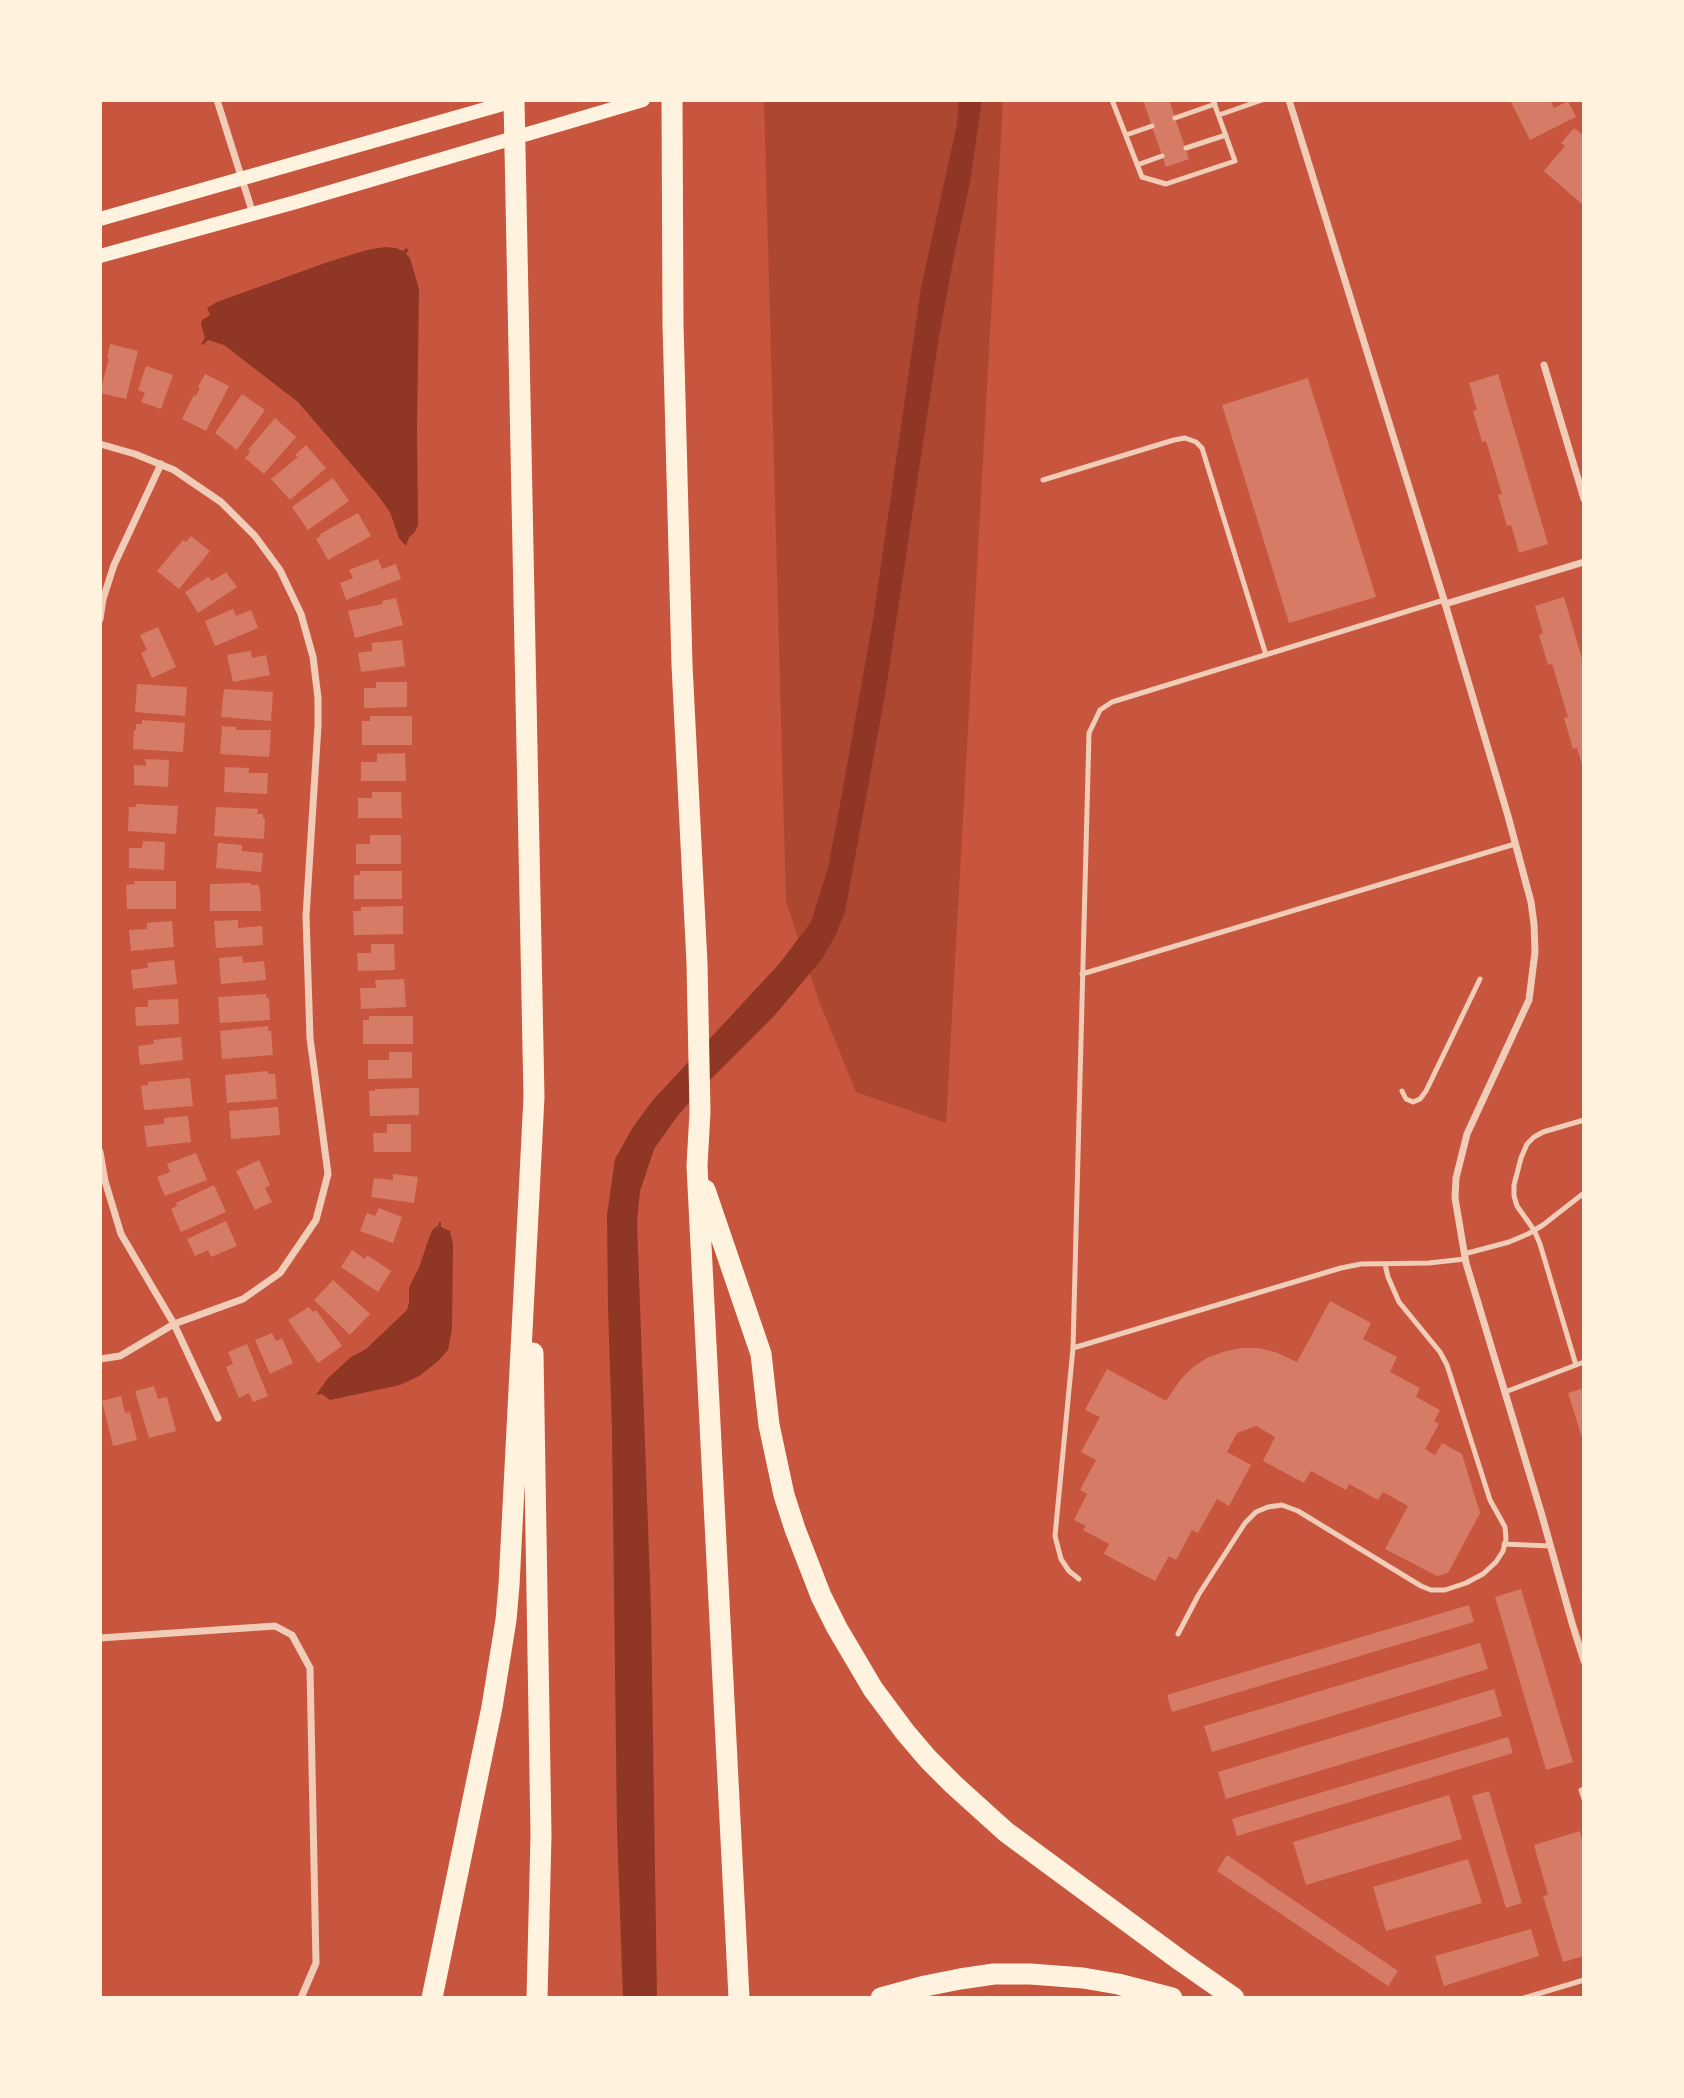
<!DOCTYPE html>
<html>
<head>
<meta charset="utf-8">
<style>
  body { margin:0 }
  #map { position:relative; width:1684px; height:2098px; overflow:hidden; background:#c8553d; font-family:"Varela Round",sans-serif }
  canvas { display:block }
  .frame { position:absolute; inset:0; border:102px solid #fff3e0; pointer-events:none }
</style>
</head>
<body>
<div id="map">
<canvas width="1684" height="2098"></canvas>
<div class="frame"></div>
</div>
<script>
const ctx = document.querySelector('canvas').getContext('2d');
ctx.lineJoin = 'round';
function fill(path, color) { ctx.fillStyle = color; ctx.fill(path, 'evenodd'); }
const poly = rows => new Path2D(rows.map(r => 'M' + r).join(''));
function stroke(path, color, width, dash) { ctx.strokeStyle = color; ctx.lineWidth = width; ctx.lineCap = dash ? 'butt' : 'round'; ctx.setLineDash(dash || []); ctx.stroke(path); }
const green = poly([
  [764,100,1003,100,946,1123,856,1092,819,1001,786,901]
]);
const water = poly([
  [959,100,982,100,970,182,954,256,939,337,886,689,845,912,835,936,822,959,774,1016,699,1091,676,1118,654,1149,640,1191,637,1222,651,1609,657,1998,623,1998,617,1829,612,1430,608,1307,607,1215,615,1159,633,1127,653,1100,779,964,811,922,828,868,841,799,873,620,921,288,957,124],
  [385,247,396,248,403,251,406,248,409,250,406,254,410,258,419,289,417,429,418,525,415,532,409,537,406,546,399,538,390,512,376,493,298,402,224,345,208,340,203,345,201,344,205,338,201,324,202,320,210,315,207,308,217,302,328,262,367,250],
  [439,1222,441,1222,441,1227,450,1231,453,1244,452,1329,448,1350,437,1362,419,1376,400,1385,330,1400,322,1394,316,1395,328,1378,351,1357,366,1349,407,1310,409,1303,409,1288,420,1265,429,1238,433,1229,438,1226]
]);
const building = poly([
  [1143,100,1169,100,1189,159,1166,167],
  [1510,100,1550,100,1554,108,1568,101,1576,117,1530,140],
  [1574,128,1584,136,1584,206,1544,171,1565,146,1561,143],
  [110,344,138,351,126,399,100,393,109,358,107,358],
  [146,366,173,375,161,409,141,402,145,393,138,390],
  [205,374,229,386,206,431,182,419,194,395,196,396,200,388,198,387],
  [1498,374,1548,544,1519,553,1511,525,1507,526,1498,495,1502,494,1486,441,1482,442,1473,411,1477,410,1469,383],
  [1308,378,1376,597,1289,623,1222,405],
  [242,394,265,410,237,450,215,433],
  [275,418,296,437,264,474,245,458,250,452,248,450],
  [306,445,326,468,290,500,271,479,298,457,295,455],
  [333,478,349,501,308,530,292,507],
  [358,513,371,536,328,560,316,539,321,536,320,534],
  [191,536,210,551,179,589,157,571,183,540,186,542],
  [378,559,382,569,396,564,401,579,346,600,340,583,353,578,349,570],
  [226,572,237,587,198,613,185,592,208,577,212,581],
  [1564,597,1584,666,1584,771,1577,748,1573,749,1564,718,1568,717,1552,664,1548,665,1539,635,1543,633,1535,606],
  [396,598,403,625,355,638,348,611,383,604,382,601],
  [233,609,236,616,251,610,258,628,215,646,205,621],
  [158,627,176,667,152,678,141,653,147,650,140,635],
  [402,640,405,666,361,672,358,653,372,651,372,643],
  [251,651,252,658,266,655,270,675,233,682,227,655],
  [376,682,407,682,407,707,364,708,364,688,376,688],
  [137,684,187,687,185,716,135,712],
  [224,689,273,692,271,721,221,717],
  [370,716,412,716,412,745,362,745,362,721,370,721],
  [142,720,185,723,183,752,133,749,134,730,136,730,136,724,142,724],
  [222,726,236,727,236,730,271,730,269,757,220,754],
  [405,753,406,781,361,781,361,762,377,762,377,754],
  [145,759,169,760,168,787,134,785,134,765,146,766],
  [225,767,249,768,249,773,268,773,267,794,224,792],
  [372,792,401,792,402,818,358,818,358,798,372,798],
  [136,804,178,806,176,834,128,831,129,807,136,807],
  [216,807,258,809,257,814,263,814,263,818,265,819,264,839,214,836],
  [370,835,401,835,401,864,356,864,356,844,370,844],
  [143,841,165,842,164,870,129,868,129,848,142,848],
  [218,843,242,845,242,851,263,853,261,872,216,868],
  [360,871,402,871,402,899,354,899,354,875,360,875],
  [134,881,176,881,176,909,127,909,126,885,135,884],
  [251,883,251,885,259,885,259,889,260,889,261,911,210,911,210,884],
  [403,906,403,934,354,935,353,911,361,911,361,907],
  [238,920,238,928,262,926,263,945,216,948,214,921],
  [172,921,174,947,131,951,129,930,147,929,147,923],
  [371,944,394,944,395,970,358,971,357,953,371,953],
  [242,956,243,963,264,961,266,980,221,984,219,958],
  [174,960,177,984,133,989,131,970,148,968,147,963],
  [404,979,406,1007,361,1009,360,988,376,988,375,980],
  [266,994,266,998,269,998,270,1020,220,1023,218,997],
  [178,999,179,1024,136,1026,135,1007,148,1007,148,1000],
  [369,1016,413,1016,413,1044,363,1044,363,1020,369,1020],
  [268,1026,268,1031,271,1031,273,1055,222,1059,220,1031],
  [181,1037,183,1060,140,1065,138,1046,154,1044,153,1040],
  [389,1052,412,1052,412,1078,368,1079,368,1060,389,1060],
  [268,1071,268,1074,275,1074,277,1099,227,1103,225,1075],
  [190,1078,193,1106,144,1110,141,1086,148,1085,148,1082],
  [419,1088,419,1115,370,1116,369,1091,375,1091,375,1089],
  [278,1107,280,1135,231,1139,229,1111],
  [188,1116,191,1142,147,1147,144,1126,164,1124,164,1118],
  [387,1124,411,1124,411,1152,374,1152,373,1133,387,1133],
  [196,1153,207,1180,165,1196,157,1177,170,1172,167,1164],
  [259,1160,270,1185,265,1188,272,1202,255,1210,236,1171],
  [393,1174,418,1177,414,1203,371,1197,374,1178,393,1180],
  [214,1185,226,1212,181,1232,171,1209,177,1206,176,1203],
  [379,1208,402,1217,393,1243,360,1231,367,1213,375,1216],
  [226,1221,237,1246,211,1257,208,1250,195,1256,187,1239],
  [352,1250,365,1259,367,1255,391,1271,378,1292,341,1267],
  [333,1280,370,1314,350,1335,314,1300],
  [1330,1301,1371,1323,1363,1339,1397,1357,1390,1372,1420,1388,1416,1397,1440,1410,1434,1421,1439,1424,1425,1449,1435,1455,1442,1443,1462,1454,1480,1513,1448,1573,1437,1576,1385,1549,1408,1506,1383,1492,1378,1500,1349,1484,1346,1490,1311,1471,1304,1483,1263,1461,1275,1437,1256,1426,1237,1433,1227,1452,1251,1465,1229,1506,1217,1499,1198,1533,1192,1530,1176,1560,1169,1556,1155,1581,1104,1554,1109,1544,1083,1530,1086,1526,1074,1520,1087,1494,1080,1490,1096,1460,1081,1452,1100,1417,1085,1410,1107,1369,1166,1401,1181,1379,1192,1368,1207,1358,1223,1352,1240,1348,1258,1348,1275,1352,1297,1362],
  [309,1307,313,1312,316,1310,342,1346,318,1363,288,1320],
  [272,1333,276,1341,282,1338,293,1363,270,1374,255,1340],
  [247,1344,268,1396,253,1402,249,1393,239,1398,226,1367,233,1364,228,1352],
  [154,1386,158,1399,167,1397,176,1431,149,1438,135,1391],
  [1584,1388,1584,1444,1568,1393],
  [121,1396,125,1413,130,1412,137,1440,113,1446,102,1401],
  [1521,1589,1573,1762,1546,1770,1495,1597],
  [1469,1605,1474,1622,1172,1712,1167,1695],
  [1480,1643,1488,1669,1212,1752,1204,1726],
  [1494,1689,1502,1716,1226,1799,1218,1772],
  [1508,1737,1513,1753,1237,1836,1232,1819],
  [1489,1791,1522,1903,1506,1908,1472,1796],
  [1449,1795,1462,1839,1306,1885,1293,1842],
  [1580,1831,1584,1847,1584,1956,1563,1962,1543,1896,1548,1895,1534,1845],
  [1227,1855,1398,1971,1388,1986,1217,1871],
  [1468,1859,1482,1903,1386,1931,1373,1887],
  [1531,1929,1539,1956,1444,1986,1435,1956]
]);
const service = poly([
  [1112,100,1142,177,1166,184,1235,161,1213,100],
  [1219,115,1262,100],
  [1175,118,1215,104],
  [1126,135,1152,126],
  [1186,148,1226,135],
  [1137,165,1162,156],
  [1043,480,1174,440,1185,438,1196,442,1202,448,1266,655],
  [1082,974,1515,844],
  [1402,1091,1406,1099,1413,1102,1420,1099,1426,1091,1480,979],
  [1464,1254,1509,1242,1528,1234,1543,1225,1584,1193],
  [1073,1348,1341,1268,1361,1264,1429,1263,1465,1259],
  [1576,1365,1540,1244,1534,1230,1517,1206,1514,1196,1514,1185,1521,1158,1527,1144,1534,1137,1543,1132,1584,1120],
  [1505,1392,1584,1362],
  [1504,1544,1550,1546],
  [1079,1579,1069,1571,1061,1559,1055,1536,1073,1348,1089,733,1100,710,1112,702,1444,600],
  [1178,1634,1199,1594,1245,1523,1256,1512,1268,1507,1282,1505,1298,1511,1421,1586,1431,1590,1445,1590,1466,1583,1483,1574,1496,1562,1503,1551,1506,1539,1505,1527,1490,1500,1447,1365,1440,1352,1399,1302,1388,1277,1385,1264],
  [1584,1789,1581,1790,1584,1799],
  [1524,1998,1584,1980]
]);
const minor = poly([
  [217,100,253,214],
  [1289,100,1444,600,1508,816,1531,902,1534,924,1535,952,1529,1000,1467,1134,1456,1178,1455,1198,1466,1263,1541,1512,1572,1623,1584,1661],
  [1544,365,1584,499],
  [100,444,135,454,174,470,221,502,255,536,280,570,301,614,313,657,318,698,318,726,306,916,310,1038,328,1174,316,1220,280,1273,243,1299,174,1324,120,1356,100,1359],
  [1445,604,1584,562],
  [100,619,103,599,114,565,161,464],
  [100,1152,105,1181,121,1234,174,1324,218,1418],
  [100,1638,275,1626,292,1635,310,1668,316,1963,301,1998]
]);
const secondary = poly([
  [100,219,517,100],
  [100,256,296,202,643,100]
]);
const motorway = poly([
  [672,100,673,324,682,665,697,963,700,1112,697,1166,739,1998],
  [705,1190,761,1354,769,1425,784,1495,795,1529,821,1596,837,1628,873,1689,905,1732,928,1759,954,1785,1006,1832,1181,1961,1234,1998],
  [533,1353,541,1835,537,1998],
  [432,1998,492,1707,506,1620,509,1585,534,1097,514,100],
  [881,1998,925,1986,960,1979,994,1974,1030,1974,1083,1978,1118,1984,1172,1998]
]);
fill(green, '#ae4732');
fill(water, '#8f3625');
fill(building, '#d67c66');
stroke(service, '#f1ccb7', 5);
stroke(minor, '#f1ccb7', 7);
stroke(secondary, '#fff3e0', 14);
stroke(motorway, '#fff3e0', 21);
</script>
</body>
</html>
